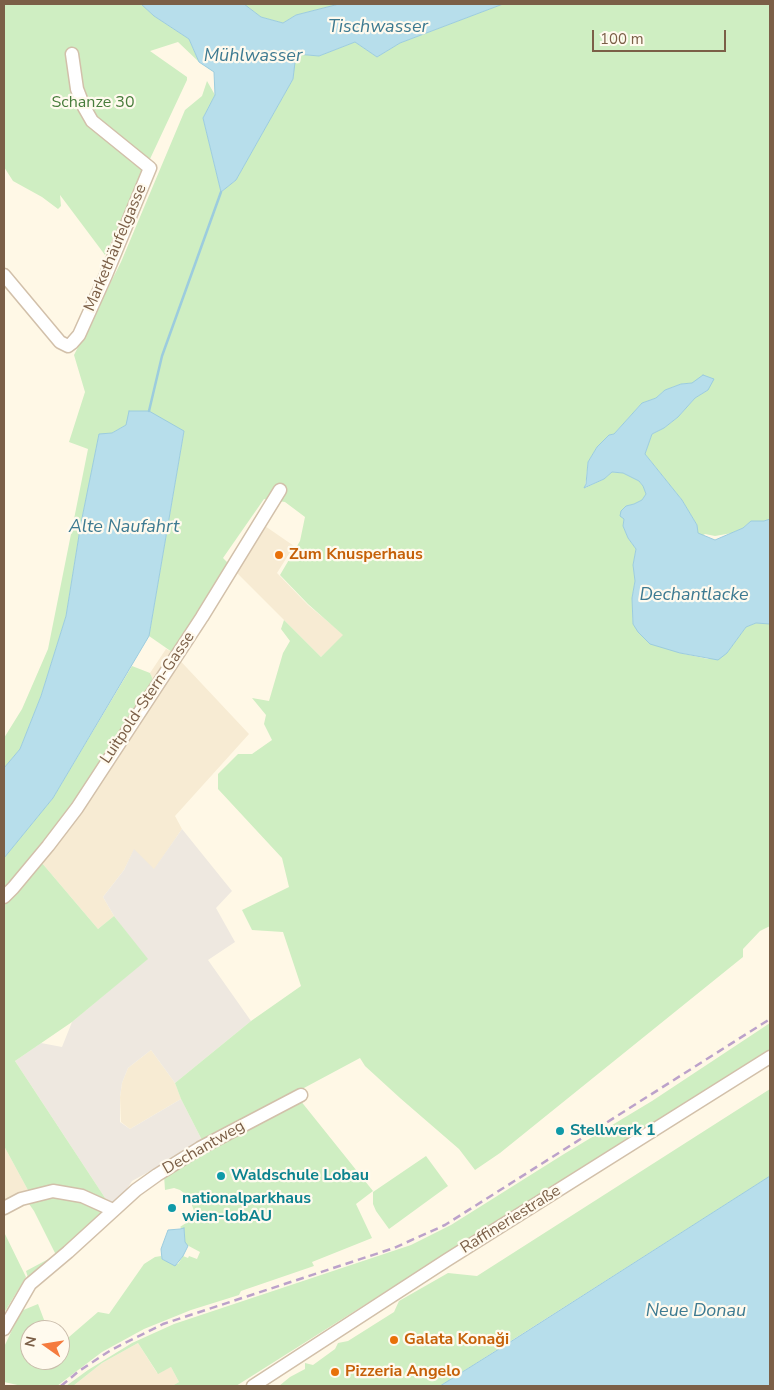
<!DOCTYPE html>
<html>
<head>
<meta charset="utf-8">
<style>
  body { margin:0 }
  #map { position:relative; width:774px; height:1390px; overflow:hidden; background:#fff8e6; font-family:"Nunito Sans",sans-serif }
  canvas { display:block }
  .frame { position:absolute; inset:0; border:5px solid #7b5f47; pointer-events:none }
  .north { position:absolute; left:20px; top:1320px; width:50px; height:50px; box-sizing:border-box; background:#fffaee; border:1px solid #cabcab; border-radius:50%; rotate:283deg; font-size:14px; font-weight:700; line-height:20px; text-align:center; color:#7b5f47 }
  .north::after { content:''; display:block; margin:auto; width:18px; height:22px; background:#f57b3e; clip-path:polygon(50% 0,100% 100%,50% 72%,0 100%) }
  .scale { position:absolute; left:592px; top:30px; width:134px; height:22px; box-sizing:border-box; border:2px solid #7b5f47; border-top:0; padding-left:6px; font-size:15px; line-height:18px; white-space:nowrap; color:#7b5f47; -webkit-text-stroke:4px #fffaee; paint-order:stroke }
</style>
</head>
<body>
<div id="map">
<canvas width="774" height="1390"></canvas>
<div class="frame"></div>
<div class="north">N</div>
<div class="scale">100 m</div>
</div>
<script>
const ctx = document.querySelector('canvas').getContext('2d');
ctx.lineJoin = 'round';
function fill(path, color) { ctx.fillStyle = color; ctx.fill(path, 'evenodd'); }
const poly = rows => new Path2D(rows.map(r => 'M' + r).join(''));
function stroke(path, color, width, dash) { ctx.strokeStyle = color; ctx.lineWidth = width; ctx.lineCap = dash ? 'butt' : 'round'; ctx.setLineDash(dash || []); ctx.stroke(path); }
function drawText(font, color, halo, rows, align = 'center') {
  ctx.font = font + ' "Nunito Sans",sans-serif'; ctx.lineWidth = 4.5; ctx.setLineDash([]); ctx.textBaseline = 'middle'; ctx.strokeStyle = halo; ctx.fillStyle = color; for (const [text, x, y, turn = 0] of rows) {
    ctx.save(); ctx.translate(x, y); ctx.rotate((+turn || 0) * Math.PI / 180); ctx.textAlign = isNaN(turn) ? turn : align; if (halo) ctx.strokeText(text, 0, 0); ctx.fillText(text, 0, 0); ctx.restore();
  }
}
const residential = poly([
  [265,526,294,546,277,573,308,605,344,635,321,657,235,571],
  [166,649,172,652,249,734,175,816,182,829,154,870,134,850,124,870,103,897,114,916,98,929,36,856,154,682,150,673],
  [151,1050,175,1083,181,1099,130,1129,121,1122,120,1097,122,1083,128,1068],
  [4,1146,29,1192,4,1211],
  [138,1343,157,1373,171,1367,179,1382,172,1386,73,1386,102,1363]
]);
const industrial = poly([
  [182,829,232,891,216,908,235,942,208,960,251,1021,175,1083,151,1050,128,1068,122,1083,120,1097,120,1122,130,1129,181,1099,203,1142,132,1181,113,1210,15,1061,41,1043,62,1047,72,1022,147,959,114,916,103,897,124,870,134,849,154,869]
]);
const green = poly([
  [4,4,141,4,154,16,189,39,199,62,178,42,150,51,187,77,187,80,105,255,60,195,61,206,58,209,42,197,13,181,4,167],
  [244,4,339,4,296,15,283,23,261,17],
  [503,4,770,4,770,519,764,521,751,521,743,528,732,533,715,536,705,534,702,536,698,533,697,525,682,500,645,454,652,434,664,428,678,417,695,398,708,390,692,383,681,384,665,390,656,398,642,403,614,434,609,435,597,447,588,462,585,488,604,479,612,472,623,473,639,481,643,486,646,494,642,500,634,504,626,506,624,519,623,526,628,538,636,549,633,565,635,581,632,598,633,624,680,653,708,659,727,653,746,627,756,623,770,624,770,926,760,931,743,949,743,957,500,1153,475,1170,459,1149,400,1098,365,1066,360,1058,203,1142,181,1099,175,1083,251,1021,301,986,283,932,252,930,242,910,289,887,282,858,218,789,218,774,238,754,252,754,272,740,264,724,266,715,252,698,269,701,283,653,290,641,281,629,284,620,321,657,343,635,308,604,280,575,300,541,305,517,285,502,264,499,223,558,228,563,172,652,149,636,184,431,126,425,112,433,99,435,81,523,66,616,41,696,20,749,4,768,4,738,22,709,48,649,88,449,69,442,85,392,74,355,121,262,185,110,202,96,207,81,215,95,203,118,221,192,236,180,293,79,295,54,319,56,355,42,377,57,400,43],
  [132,666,150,673,154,682,36,856,98,929,114,916,148,959,72,1022,15,1061,113,1210,30,1284,26,1271,56,1255,34,1211,27,1201,29,1192,4,1146,4,858,53,798],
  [770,1023,770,1049,236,1386,172,1386,179,1382,171,1367,158,1374,138,1343,102,1363,73,1386,66,1386,88,1370,132,1343,174,1324,411,1245,451,1225,564,1154,652,1101],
  [770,1089,770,1176,440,1386,279,1386,290,1377,305,1369,305,1363,313,1365,335,1349,338,1343,348,1341,394,1312,399,1301,448,1273,477,1276],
  [300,1100,373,1191,356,1204,372,1238,312,1262,314,1266,241,1291,239,1295,191,1310,144,1329,102,1352,57,1386,22,1386,4,1382,4,1347,21,1311,38,1304,46,1325,50,1330,30,1330,30,1360,60,1360,60,1337,69,1337,98,1312,109,1314,144,1264,155,1257,161,1256,162,1259,178,1264,183,1256,188,1258,189,1256,197,1259,200,1252,185,1244,184,1230,180,1227,186,1223,194,1211,189,1197,180,1190,174,1188,165,1190,164,1175,226,1139],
  [426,1156,448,1186,389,1229,376,1211,373,1204,373,1192],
  [4,1232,26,1277,4,1313]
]);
const water = poly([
  [141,4,244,4,261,17,283,23,296,15,339,4,503,4,400,43,377,57,355,42,319,56,296,54,293,79,236,180,221,192,203,118,215,95,214,72,199,62,189,39,154,16,141,4],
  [703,375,714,379,708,390,695,398,678,417,664,428,652,434,645,454,682,500,697,525,698,533,715,540,743,528,751,521,764,521,770,519,770,624,756,623,746,627,727,653,718,660,680,653,650,644,638,632,633,624,632,598,635,581,633,565,636,549,628,538,623,526,624,519,620,516,621,511,626,506,634,504,642,500,646,494,643,486,639,481,623,473,612,472,604,479,584,488,586,484,588,462,597,447,609,435,614,434,642,403,656,398,665,390,681,384,692,383,703,375],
  [129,411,149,411,184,431,149,636,53,798,4,858,4,768,20,749,41,696,66,616,81,523,99,434,112,433,126,425,129,411],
  [770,1176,770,1386,440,1386,507,1344,770,1176],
  [184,1228,185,1242,188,1246,183,1256,175,1266,162,1259,161,1249,168,1230,180,1229,184,1228]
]);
const stream = poly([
  [149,411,162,356,221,192]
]);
const minor = poly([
  [4,275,60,342,68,346,72,343,79,335,106,275,150,168,92,121,84,107,77,89,72,54],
  [4,897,13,888,48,846,77,808,202,617,280,490],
  [4,1208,21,1199,53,1191,82,1196,113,1210],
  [4,1329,30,1284,68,1252,136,1190,157,1175,200,1148,301,1095],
  [253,1386,447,1260,770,1057]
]);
const rail = poly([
  [61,1386,79,1371,111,1350,163,1324,394,1248,445,1225,770,1019]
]);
const markers = [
  [279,555,5,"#e8710a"],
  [560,1131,5,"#0f9aa8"],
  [221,1176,5,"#0f9aa8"],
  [172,1208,5,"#0f9aa8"],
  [394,1340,5,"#e8710a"],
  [335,1372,5,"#e8710a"]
];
const parkNames = [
  ["Schanze 30",93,103]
];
const streetNames = [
  ["Markethäufelgasse",116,248,-67],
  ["Luitpold-Stern-Gasse",148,698,-56],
  ["Dechantweg",204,1148,-30],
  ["Raffineriestraße",511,1220,-32]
];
const foodNames = [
  ["Zum Knusperhaus",289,555],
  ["Galata Konaği",404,1340],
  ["Pizzeria Angelo",345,1372]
];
const cultureNames = [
  ["Stellwerk 1",570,1131],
  ["Waldschule Lobau",231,1176],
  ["nationalparkhaus",182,1199],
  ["wien-lobAU",182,1217]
];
const waterNames = [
  ["Tischwasser",378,28],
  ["Mühlwasser",253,57],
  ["Alte Naufahrt",124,528],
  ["Dechantlacke",694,596],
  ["Neue Donau",696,1312]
];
fill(residential, '#f7ebd3');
fill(industrial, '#eee8e0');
fill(green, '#cfeec2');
fill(water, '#b7deeb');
stroke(water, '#9cccde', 1);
stroke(stream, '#9cccde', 2.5);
stroke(minor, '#d2c0aa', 15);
stroke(minor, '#fff', 12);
stroke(rail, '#bca2ca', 2.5, [8, 5]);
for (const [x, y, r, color] of markers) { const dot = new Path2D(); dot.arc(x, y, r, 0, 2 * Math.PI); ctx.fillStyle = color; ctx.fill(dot); stroke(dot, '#fffaee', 2); }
drawText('16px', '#477c3b', '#fffaee', parkNames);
drawText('16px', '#7b5f47', '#fffaee', streetNames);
drawText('bold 16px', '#c56008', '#fffaee', foodNames, 'left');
drawText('bold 16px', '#0d838f', '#fffaee', cultureNames, 'left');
drawText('italic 18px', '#3d7a91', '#fffaee', waterNames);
</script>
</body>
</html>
